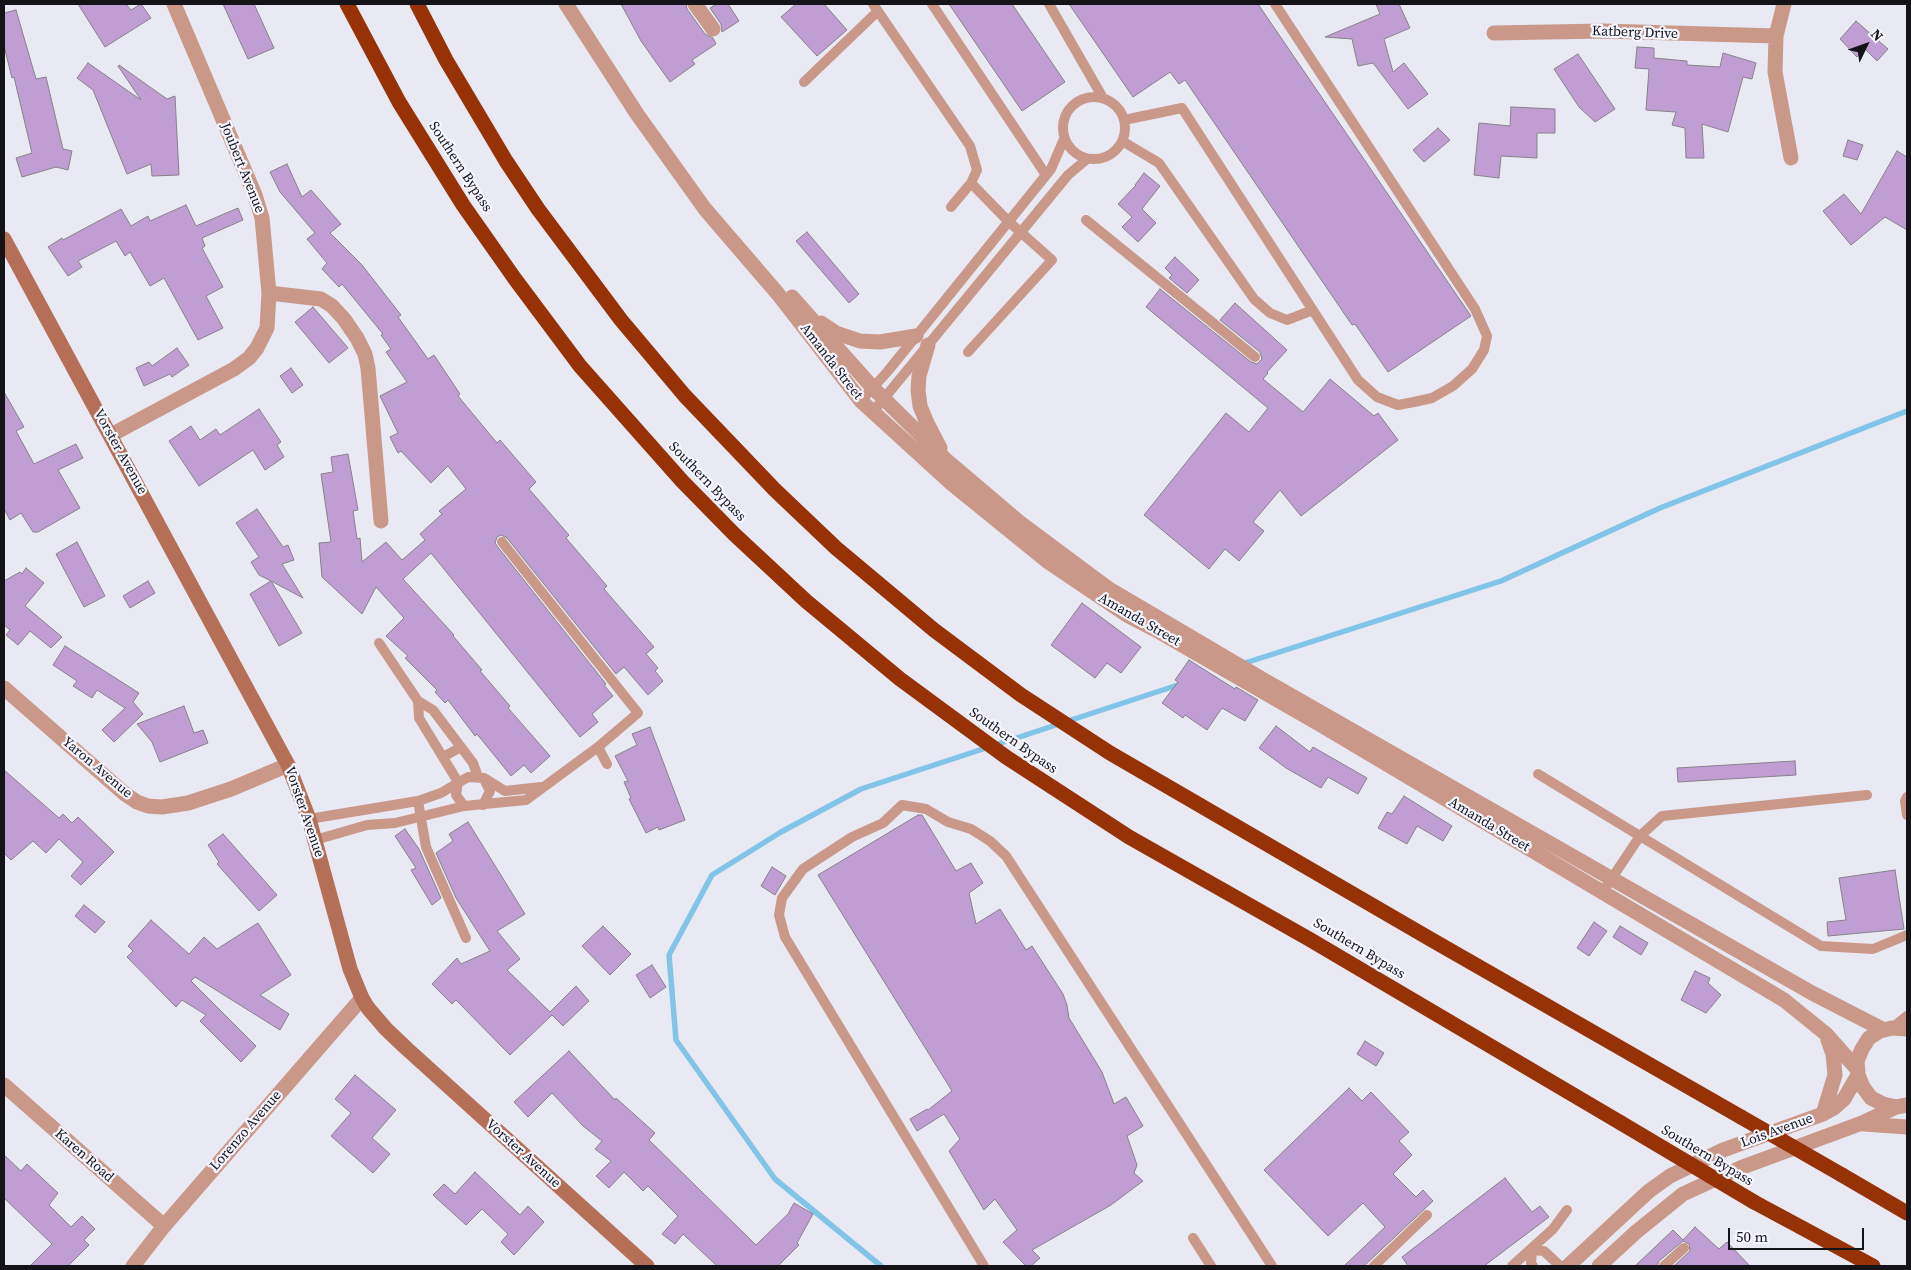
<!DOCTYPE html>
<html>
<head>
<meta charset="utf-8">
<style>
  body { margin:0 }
  #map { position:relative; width:1911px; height:1270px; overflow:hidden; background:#e8e9f3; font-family:"Source Serif 4",serif }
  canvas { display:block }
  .frame { position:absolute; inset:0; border:5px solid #141418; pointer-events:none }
  .north { position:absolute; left:1841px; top:20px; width:50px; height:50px; -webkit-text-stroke:4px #f5f6ff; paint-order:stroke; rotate:48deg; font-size:14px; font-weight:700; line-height:20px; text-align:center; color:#141418 }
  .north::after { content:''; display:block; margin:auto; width:18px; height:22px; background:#141418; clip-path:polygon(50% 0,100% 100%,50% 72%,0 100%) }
  .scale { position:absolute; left:1728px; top:1228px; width:136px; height:22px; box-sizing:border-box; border:2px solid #141418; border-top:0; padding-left:6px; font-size:15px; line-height:18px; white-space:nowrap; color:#141418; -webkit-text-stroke:4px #f5f6ff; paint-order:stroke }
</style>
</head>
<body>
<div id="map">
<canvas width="1911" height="1270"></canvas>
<div class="frame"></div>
<div class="north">N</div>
<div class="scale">50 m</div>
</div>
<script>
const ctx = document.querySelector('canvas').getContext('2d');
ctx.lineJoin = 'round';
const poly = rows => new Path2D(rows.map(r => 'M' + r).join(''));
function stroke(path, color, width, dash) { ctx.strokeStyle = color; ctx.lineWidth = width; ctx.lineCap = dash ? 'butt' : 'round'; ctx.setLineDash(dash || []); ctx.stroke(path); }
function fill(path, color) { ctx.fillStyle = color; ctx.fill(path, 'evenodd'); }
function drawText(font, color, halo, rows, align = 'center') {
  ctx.font = font + ' "Source Serif 4",serif'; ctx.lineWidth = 4.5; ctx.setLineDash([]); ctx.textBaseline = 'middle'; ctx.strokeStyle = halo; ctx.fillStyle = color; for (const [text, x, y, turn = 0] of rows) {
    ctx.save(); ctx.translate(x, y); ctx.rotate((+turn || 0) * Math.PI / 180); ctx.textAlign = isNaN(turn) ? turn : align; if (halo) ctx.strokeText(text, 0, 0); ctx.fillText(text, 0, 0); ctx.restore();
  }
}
const stream = poly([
  [1242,664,1501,581,1660,508,1907,411],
  [881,1266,775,1179,676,1040,669,955,712,875,781,832,861,789,1181,684]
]);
const building = poly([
  [78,4,126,4,131,10,141,4,151,18,105,47,78,4],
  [223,4,254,4,274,48,248,59,223,4],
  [621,4,686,4,687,9,705,34,713,38,716,44,692,60,695,64,670,82,641,41,621,4],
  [717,4,728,4,739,21,722,32,721,24,710,8,717,4],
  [796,4,824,4,847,30,817,56,781,17,796,4],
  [949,4,1012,4,1065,82,1022,111,949,4],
  [1069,4,1258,4,1471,316,1388,372,1355,324,1352,325,1185,80,1179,84,1170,72,1133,97,1069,4],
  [1376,4,1399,4,1410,28,1384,39,1393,72,1404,63,1428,94,1408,109,1373,63,1358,66,1352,39,1325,37,1380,14,1376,4],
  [16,10,36,79,46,77,63,149,72,151,68,170,56,167,22,177,16,158,32,153,14,77,12,78,4,46,4,13,16,10],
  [1856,21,1888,49,1877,61,1865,49,1857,57,1840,39,1856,21],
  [1637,47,1654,48,1654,58,1687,61,1687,65,1720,67,1723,53,1756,63,1752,79,1743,77,1728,132,1702,124,1704,158,1686,158,1685,128,1672,125,1676,112,1646,110,1649,69,1635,68,1637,47],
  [1578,54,1615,109,1595,122,1579,107,1554,69,1578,54],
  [88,63,141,100,118,66,119,65,167,99,175,96,179,175,152,176,151,164,127,174,93,90,77,78,88,63],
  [1511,107,1555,109,1555,133,1537,133,1537,158,1501,156,1499,178,1474,175,1479,123,1510,126,1511,107],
  [1438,128,1450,140,1424,162,1413,150,1438,128],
  [1848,140,1863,145,1857,160,1843,156,1848,140],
  [1897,151,1907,157,1907,230,1885,217,1851,245,1823,211,1844,194,1861,214,1897,151],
  [287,164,302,197,311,190,341,224,330,233,362,265,401,315,398,317,428,359,434,355,460,394,458,396,497,443,500,440,536,482,529,489,569,535,566,538,607,586,604,589,654,647,646,654,658,668,655,671,663,681,648,695,624,667,616,674,507,538,501,535,497,537,495,543,497,546,606,684,604,685,613,696,592,714,598,722,580,737,431,553,403,579,454,635,453,636,482,670,480,671,510,706,508,708,550,756,531,773,524,765,511,776,477,734,475,736,448,700,445,703,435,692,437,690,405,658,408,656,386,636,404,618,376,587,362,614,322,577,319,543,331,542,321,474,333,472,331,457,348,454,358,510,353,511,357,539,360,538,362,562,386,542,402,560,425,540,420,534,442,514,439,511,466,489,448,466,431,483,401,451,398,453,390,437,398,433,380,396,407,382,386,352,391,349,381,335,383,334,342,284,339,287,322,269,327,263,307,239,315,233,280,192,270,172,287,164],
  [1144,173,1160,186,1142,209,1156,223,1138,242,1122,227,1132,217,1118,204,1136,185,1135,185,1144,173],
  [186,205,196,226,238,208,243,220,202,238,205,246,202,248,223,287,206,296,223,328,198,340,164,278,150,286,130,252,125,256,116,241,78,261,82,267,68,276,48,247,62,238,63,240,121,209,131,226,148,216,150,221,186,205],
  [807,232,859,294,849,303,796,241,807,232],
  [1175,257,1199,280,1187,293,1169,278,1172,275,1165,268,1175,257],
  [1160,289,1251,362,1257,364,1262,359,1260,352,1220,320,1235,303,1287,350,1267,372,1268,373,1263,379,1303,412,1330,379,1374,416,1378,413,1398,440,1301,516,1280,490,1253,522,1264,531,1239,561,1225,549,1209,569,1144,515,1226,413,1249,432,1268,408,1146,307,1160,289],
  [313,307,348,348,329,363,295,322,313,307],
  [177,348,189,365,172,377,170,374,144,386,136,368,149,362,152,366,177,348],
  [291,368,303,385,292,393,280,376,291,368],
  [4,392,24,427,16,431,34,464,76,444,83,458,58,470,80,508,38,532,33,532,21,513,10,520,4,509,4,392],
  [259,409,281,442,277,445,284,457,265,470,253,450,199,486,169,441,191,426,200,440,216,429,220,435,259,409],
  [257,509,283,547,288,545,294,560,282,564,303,598,271,581,302,633,279,646,250,594,271,581,259,575,251,562,259,557,236,523,257,509],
  [77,542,105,596,84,607,56,554,77,542],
  [26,568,44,583,25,606,62,637,51,648,30,631,18,645,6,635,10,630,4,625,4,581,20,572,22,574,26,568],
  [148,581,155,593,130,608,123,596,148,581],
  [1082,603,1141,647,1121,673,1107,663,1095,678,1051,645,1082,603],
  [65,646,139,693,133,702,143,714,114,742,102,730,125,708,97,690,92,698,73,686,77,681,53,665,65,646],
  [1189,660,1235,689,1236,687,1258,700,1245,721,1222,708,1207,730,1185,715,1183,718,1162,703,1178,682,1175,680,1189,660],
  [184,706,194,733,203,730,208,743,160,762,152,742,137,724,184,706],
  [1276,726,1310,752,1313,747,1367,778,1358,794,1328,777,1321,788,1286,768,1259,748,1276,726],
  [650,727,685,820,659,830,658,827,646,833,629,799,631,798,624,782,628,781,615,756,637,745,632,734,650,727],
  [1795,761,1796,775,1678,782,1677,768,1795,761],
  [4,770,59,818,63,814,72,823,78,817,114,852,81,885,71,876,83,862,59,839,46,853,33,841,11,860,4,853,4,770],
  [1404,796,1452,826,1443,841,1417,826,1407,844,1378,828,1387,812,1392,814,1404,796],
  [918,815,922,815,956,871,971,863,983,883,969,893,976,924,1000,909,1026,950,1032,946,1063,994,1067,1005,1069,1018,1102,1072,1114,1104,1126,1097,1143,1126,1127,1136,1137,1165,1134,1173,1143,1181,1111,1205,1032,1250,1040,1258,1031,1266,1026,1266,1003,1242,1017,1230,995,1199,984,1210,949,1151,960,1139,944,1114,917,1131,910,1119,927,1109,928,1110,952,1091,818,875,918,815],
  [468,822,525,914,497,931,520,959,507,970,550,1012,576,986,589,1001,563,1026,552,1015,510,1055,456,1000,452,1004,432,984,457,958,461,964,490,951,456,898,436,853,453,841,449,834,468,822],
  [405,829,419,849,441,898,432,905,411,870,416,868,395,836,405,829],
  [223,834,277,895,259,911,217,864,219,862,208,845,223,834],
  [772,867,786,876,775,895,761,886,772,867],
  [1895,870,1904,929,1828,936,1827,922,1846,920,1839,878,1895,870],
  [84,905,105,922,95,933,75,916,84,905],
  [151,920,189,954,204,937,217,949,258,923,291,975,260,995,289,1014,280,1030,195,977,191,981,256,1046,241,1062,200,1021,206,1015,182,1000,176,1007,127,957,133,951,128,946,151,920],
  [1594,922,1607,931,1589,956,1577,948,1594,922],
  [603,926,631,954,610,975,582,946,603,926],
  [1620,926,1648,943,1641,955,1613,937,1620,926],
  [652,965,666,987,650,998,636,975,652,965],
  [1695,971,1710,978,1708,983,1721,995,1706,1013,1681,1000,1695,971],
  [1365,1041,1384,1053,1376,1066,1357,1054,1365,1041],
  [569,1051,615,1100,616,1098,655,1133,649,1140,756,1245,788,1214,794,1203,813,1214,797,1243,799,1245,778,1266,717,1266,683,1234,675,1244,662,1234,678,1216,648,1186,643,1191,624,1172,609,1188,596,1176,611,1161,595,1149,602,1141,583,1126,552,1093,528,1117,514,1102,569,1051],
  [355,1075,396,1110,372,1138,390,1154,373,1173,331,1136,351,1113,335,1099,355,1075],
  [1349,1088,1362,1101,1371,1092,1409,1132,1399,1141,1412,1155,1393,1174,1416,1197,1423,1190,1433,1201,1364,1266,1344,1266,1385,1227,1363,1203,1328,1236,1264,1170,1349,1088],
  [4,1155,21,1171,27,1164,58,1193,49,1205,71,1227,82,1216,95,1229,84,1240,89,1245,68,1266,30,1266,52,1244,4,1198,4,1155],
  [475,1172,520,1215,528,1206,544,1222,514,1255,501,1242,508,1234,482,1209,466,1225,433,1195,444,1184,455,1194,475,1172],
  [1505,1178,1532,1212,1540,1206,1549,1217,1484,1266,1408,1266,1402,1257,1505,1178],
  [1695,1227,1719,1249,1727,1242,1750,1266,1674,1266,1690,1251,1689,1244,1683,1241,1659,1261,1657,1266,1635,1266,1673,1230,1683,1240,1695,1227]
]);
const service = poly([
  [873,4,970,146,977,170,971,183],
  [932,4,1046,175],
  [1049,4,1103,98],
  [804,82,878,11],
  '1063 128a31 31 0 1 1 62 0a31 31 0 1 1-62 0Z',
  [1124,120,1182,108,1358,380,1377,397,1398,405,1414,402,1432,398,1453,386,1472,369,1484,350,1487,336,1475,309,1275,4],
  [1122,141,1159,163,1254,299,1270,313,1287,320,1313,310],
  [951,207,971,183,1008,221,1052,260,968,352],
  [1086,220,1255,357],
  [861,401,888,371,1051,169,1064,139],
  [872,413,1068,175,1087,159],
  [379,643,418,701],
  [598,747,607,764],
  [443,757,461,747],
  [1538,774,1640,836,1662,816,1867,795],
  [1907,797,1905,801,1907,815],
  [418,801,426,847,466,938],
  [483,805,490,791,484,779],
  [464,806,456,795,458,782,419,718,418,701,433,710,473,763,478,777],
  [309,819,418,801,441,793,468,777,484,778,505,791,541,787],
  [315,840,367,825,395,823,464,806,526,800,598,747,638,713,502,542],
  [1602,893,1640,836,1821,946,1873,949,1907,935],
  [1892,1028,1907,1016],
  [1193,1238,1211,1266],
  [1532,1250,1544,1251,1560,1266],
  [1532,1250,1531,1263,1533,1266],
  [984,1266,785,937,779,915,782,898,803,869,852,837,883,823,902,805,926,809,948,822,971,829,990,841,1006,856,1272,1266],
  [1374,1266,1427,1215],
  [1512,1266,1553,1229,1567,1210],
  [1664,1266,1684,1248]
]);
const minor = poly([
  [695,4,713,29],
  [1784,4,1776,36,1775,72,1791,158],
  [1494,33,1603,31,1776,36],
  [269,293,321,299,332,306,344,319,357,338,365,354,368,368,381,521],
  [111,435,234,369,249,358,257,348,267,328,269,293,262,218,255,195,174,4],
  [4,688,125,794,137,802,148,806,162,807,188,803,231,789,288,765],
  [4,1085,164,1226]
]);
const tertiary = poly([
  [566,4,637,114,705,209,778,294,861,401,952,484,1047,561,1127,615,1156,630,1321,725,1784,1000,1826,1034,1858,1070],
  [792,297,873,388,946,460,1019,522,1109,589,1262,679,1812,993,1884,1030],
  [821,323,836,333,860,341,880,342,916,336],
  [928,345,919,376,918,390,920,406,927,423,940,448],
  [1907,1029,1892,1028,1880,1031,1869,1038,1862,1049,1857,1061,1858,1075,1863,1087,1871,1098,1883,1104,1896,1107,1907,1105],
  [1823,1114,1835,1075,1833,1054,1828,1040],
  [1864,1124,1907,1127],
  [133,1266,164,1226,362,998],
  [1568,1266,1649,1191,1670,1176,1723,1150,1823,1114,1834,1108,1844,1099,1858,1075],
  [1599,1266,1636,1232,1683,1194,1740,1168,1862,1123,1896,1107]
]);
const secondary = poly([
  [4,239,288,765,309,819,350,969,362,998,368,1008,386,1029,406,1048,647,1266]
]);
const motorway = poly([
  [347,4,399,102,463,205,515,279,580,366,682,481,734,534,806,601,900,679,1006,757,1129,837,1309,939,1621,1123],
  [417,4,446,60,506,161,538,209,621,320,685,396,775,490,836,548,934,630,1021,695,1110,753,1432,940,1741,1117],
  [1842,1175,1907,1213],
  [1754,1202,1873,1266]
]);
const motorwayBridge = poly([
  [1741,1117,1842,1175],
  [1621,1123,1754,1202]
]);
const streetNames = [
  ["Katberg Drive",1635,33,2],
  ["Southern Bypass",460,167,57],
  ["Joubert Avenue",242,168,68],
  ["Amanda Street",831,362,52],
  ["Vorster Avenue",120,452,61],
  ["Southern Bypass",707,482,46],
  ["Amanda Street",1139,620,30],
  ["Southern Bypass",1013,741,35],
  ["Yaron Avenue",97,768,40],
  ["Vorster Avenue",304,812,71],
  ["Amanda Street",1489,825,31],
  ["Southern Bypass",1359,949,31],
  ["Lorenzo Avenue",246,1131,-49],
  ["Lois Avenue",1777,1131,-20],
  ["Vorster Avenue",523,1154,42],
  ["Karen Road",84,1156,41],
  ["Southern Bypass",1707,1156,31]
];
stroke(stream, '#81c4e7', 5.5);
fill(building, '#c09ed3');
stroke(building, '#868189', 1);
stroke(service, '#ca9888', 10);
stroke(minor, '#ca9888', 15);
stroke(tertiary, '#ca9888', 15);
stroke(secondary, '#b66f57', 15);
stroke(motorway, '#973207', 15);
stroke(motorwayBridge, '#973207', 15);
drawText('14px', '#141418', '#f5f6ff', streetNames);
</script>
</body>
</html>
